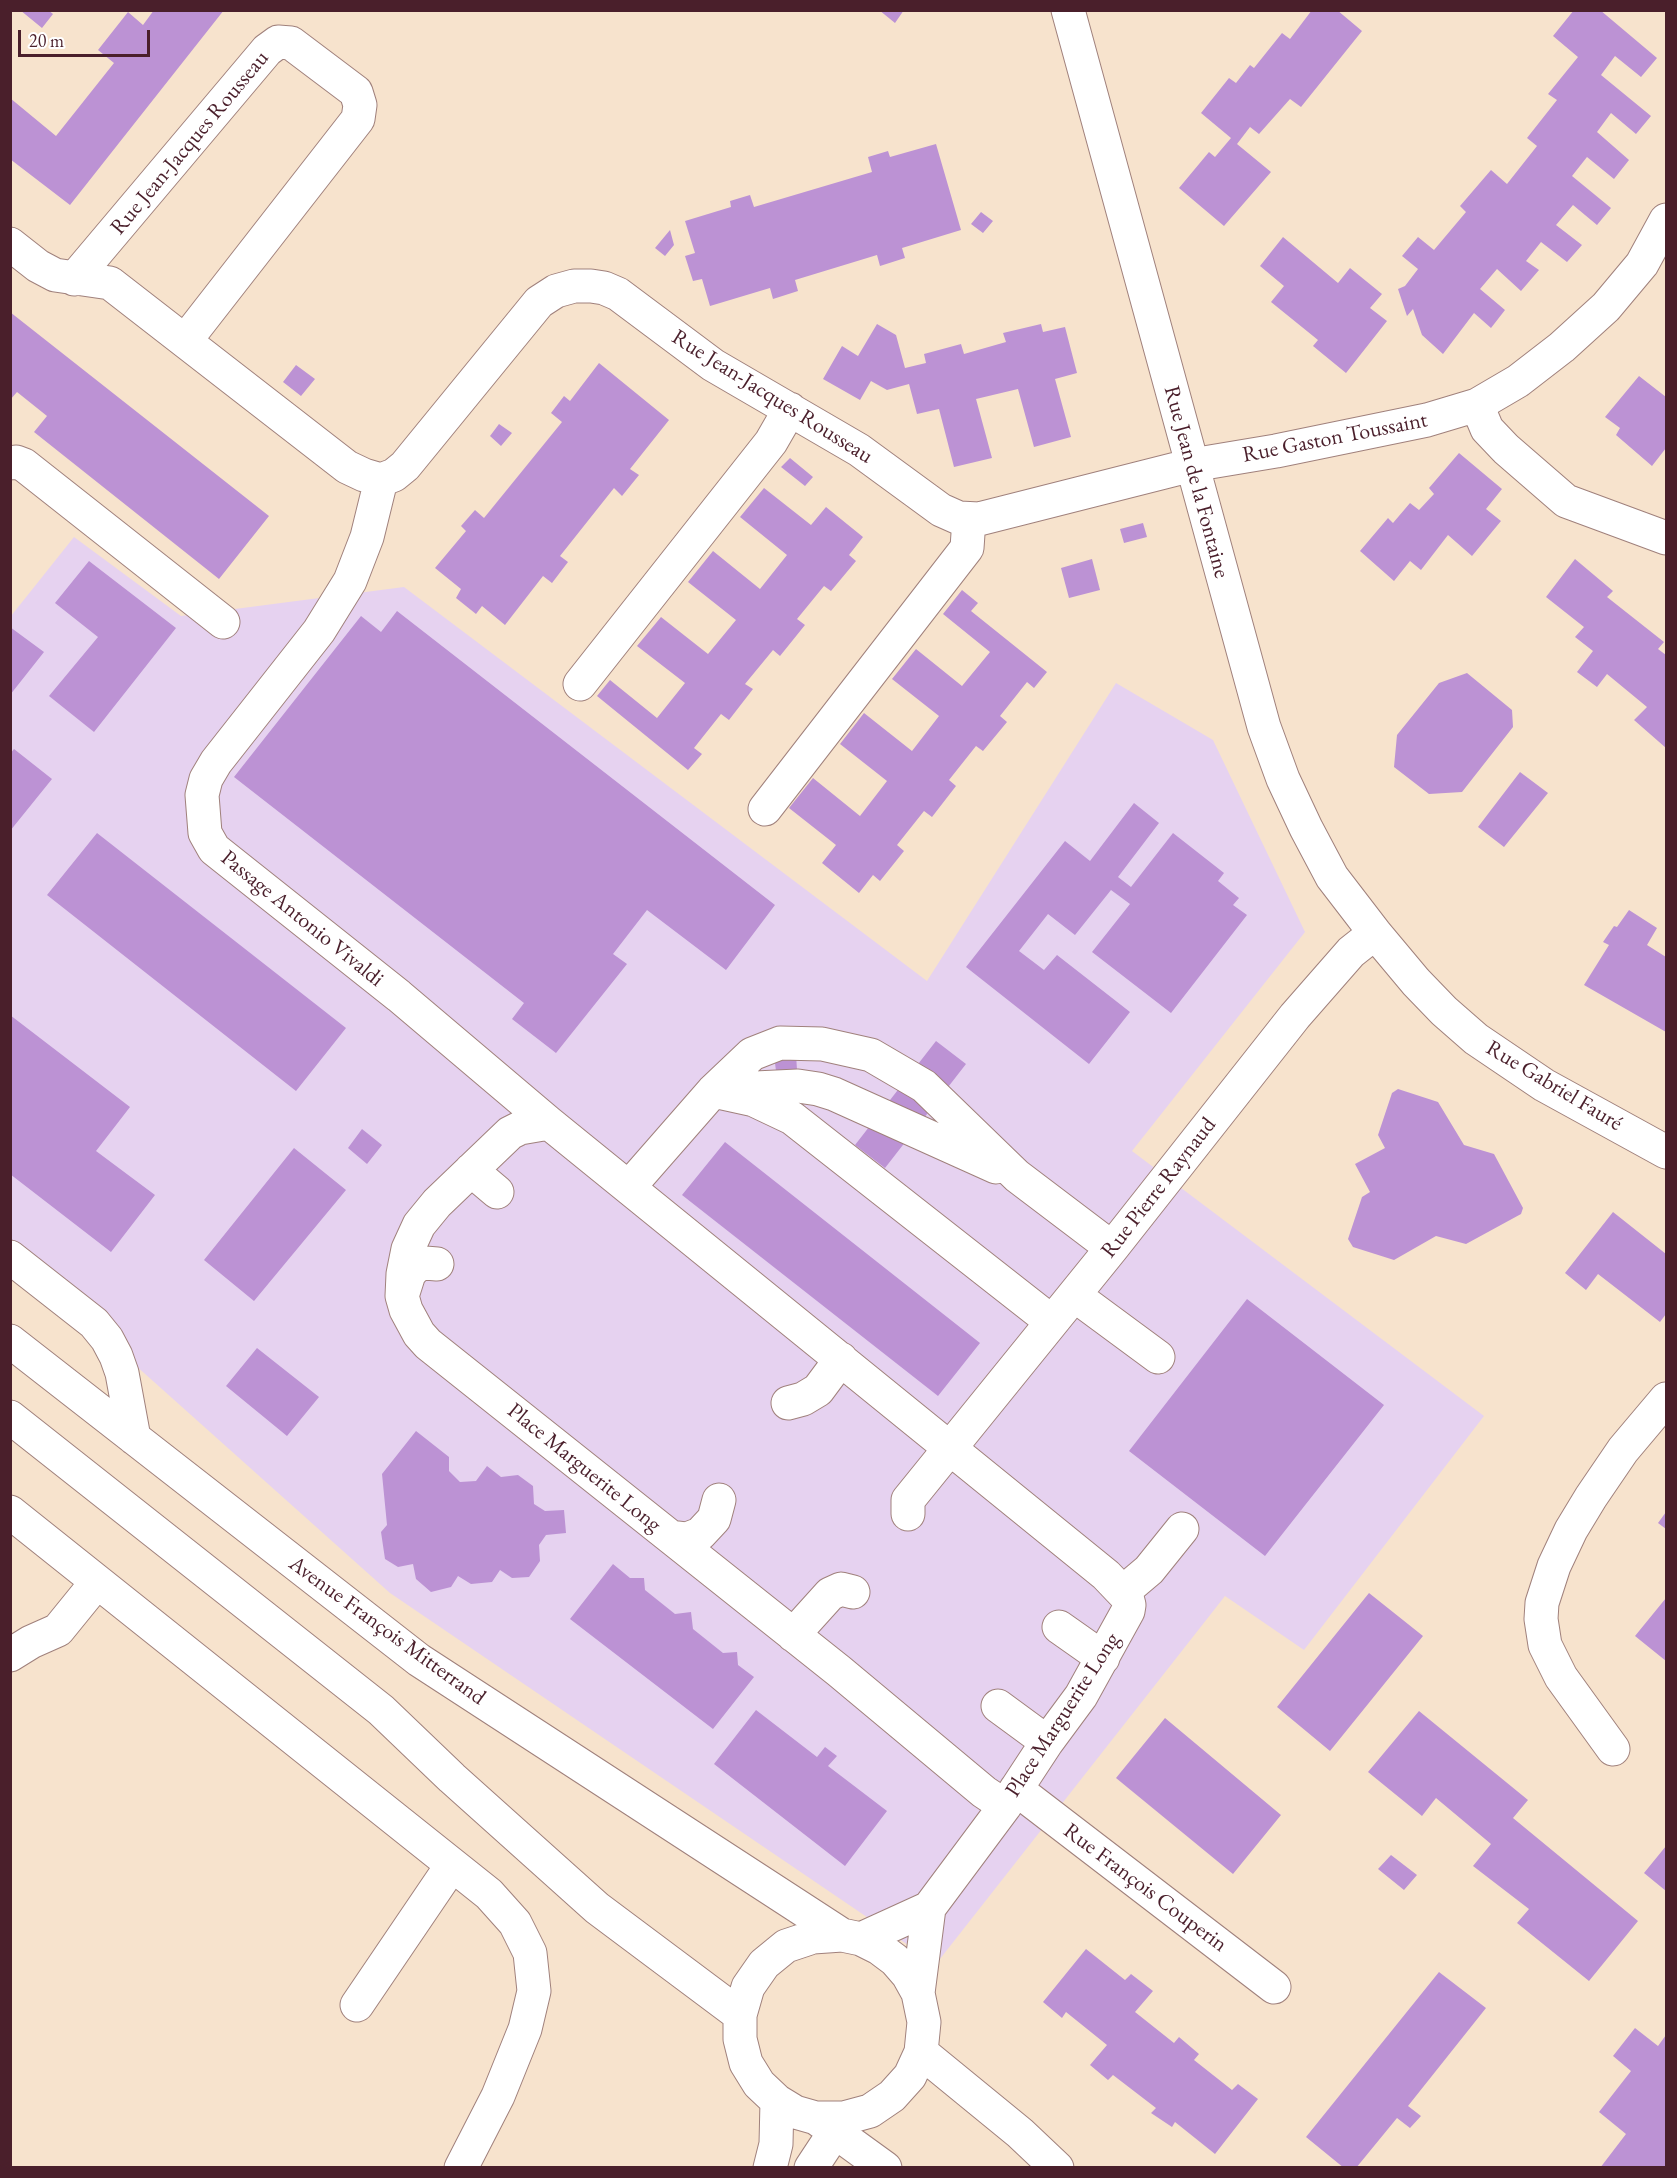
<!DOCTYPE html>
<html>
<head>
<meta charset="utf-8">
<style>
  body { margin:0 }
  #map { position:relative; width:1677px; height:2178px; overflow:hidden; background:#f7e3cd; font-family:"EB Garamond",serif }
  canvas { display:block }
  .frame { position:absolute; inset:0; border:12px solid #4a1f2b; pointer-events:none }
  .scale { position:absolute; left:18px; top:30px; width:132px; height:27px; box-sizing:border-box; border:3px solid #4a1f2b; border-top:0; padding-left:8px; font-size:18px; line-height:21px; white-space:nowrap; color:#4a1f2b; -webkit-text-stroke:4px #fff; paint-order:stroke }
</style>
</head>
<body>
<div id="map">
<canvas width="1677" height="2178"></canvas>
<div class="frame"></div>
<div class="scale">20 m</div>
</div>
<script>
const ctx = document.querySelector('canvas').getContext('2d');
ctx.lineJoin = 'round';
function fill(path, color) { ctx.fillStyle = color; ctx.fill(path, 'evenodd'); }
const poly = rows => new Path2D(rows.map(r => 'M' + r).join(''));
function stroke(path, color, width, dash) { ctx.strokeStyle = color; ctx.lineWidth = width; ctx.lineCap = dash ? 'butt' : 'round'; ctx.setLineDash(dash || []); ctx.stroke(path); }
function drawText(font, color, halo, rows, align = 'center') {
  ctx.font = font + ' "EB Garamond",serif'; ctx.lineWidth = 4.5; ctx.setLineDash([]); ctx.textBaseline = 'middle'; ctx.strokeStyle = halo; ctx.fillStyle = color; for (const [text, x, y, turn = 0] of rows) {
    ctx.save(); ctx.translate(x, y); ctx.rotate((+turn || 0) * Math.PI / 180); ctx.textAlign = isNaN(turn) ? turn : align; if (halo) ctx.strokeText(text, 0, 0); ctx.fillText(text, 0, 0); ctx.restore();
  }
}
const built = poly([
  [74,537,181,616,404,587,927,981,1116,683,1213,740,1305,932,1132,1151,1484,1416,1304,1650,1225,1596,936,1964,390,1593,11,1254,11,616]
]);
const building = poly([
  [20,10,48,10,53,14,42,28],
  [154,10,224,10,70,205,10,159,10,98,56,136,114,63,98,50,128,12,143,25],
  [879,10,904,10,895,23],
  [1312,10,1337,10,1362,31,1301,107,1290,99,1259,134,1250,127,1237,144,1271,172,1224,226,1179,188,1209,152,1215,157,1231,138,1201,113,1229,78,1236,83,1250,65,1254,68,1282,33,1290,39],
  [1574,10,1600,10,1657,58,1641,77,1615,56,1601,75,1651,116,1636,134,1611,113,1597,132,1629,160,1614,179,1587,157,1572,176,1611,208,1597,225,1573,205,1556,225,1582,245,1567,262,1541,242,1526,261,1539,270,1521,291,1497,269,1480,289,1505,310,1491,328,1474,313,1443,354,1422,335,1413,309,1407,316,1398,289,1405,286,1418,269,1402,256,1418,237,1434,250,1466,212,1460,206,1491,170,1507,184,1537,146,1527,138,1557,100,1548,94,1578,57,1553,36],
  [936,144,961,230,902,248,905,258,880,266,877,255,795,280,798,291,773,299,770,288,710,306,702,279,693,281,685,256,695,253,685,221,731,207,730,201,750,195,754,207,872,172,868,157,888,151,890,157],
  [981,212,993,221,983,233,971,224],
  [670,230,674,245,665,256,655,248],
  [1283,237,1338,283,1350,268,1382,294,1370,308,1387,321,1346,373,1313,346,1318,340,1271,302,1284,286,1260,266],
  [10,312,269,516,219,579,34,432,47,416,17,392,10,400],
  [877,324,896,335,905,368,926,363,924,354,961,344,964,354,1006,342,1003,333,1041,324,1043,332,1065,327,1077,373,1055,379,1071,437,1034,447,1018,389,976,399,992,458,954,467,939,409,917,414,909,384,887,390,871,381,860,400,823,379,842,346,858,356],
  [599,363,669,420,630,469,639,475,622,496,614,488,560,556,568,562,552,583,543,576,505,625,482,606,476,614,456,598,461,589,435,568,466,531,461,526,475,510,484,518,562,422,551,413,564,396,570,401],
  [296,365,315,379,301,396,283,382],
  [1639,376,1666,397,1666,448,1652,466,1616,435,1620,428,1605,417],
  [499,424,512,433,501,446,490,436],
  [1459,453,1502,489,1486,509,1501,521,1472,556,1448,535,1421,570,1410,561,1394,581,1360,551,1388,518,1393,523,1410,503,1419,510,1434,494,1429,488],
  [790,458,813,477,805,486,781,467],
  [764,488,811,525,826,507,863,537,849,555,856,561,831,591,824,586,797,619,805,625,780,656,773,650,745,684,753,689,729,720,721,714,694,748,702,754,688,770,597,696,610,680,657,718,685,683,637,646,661,617,708,654,736,620,688,582,713,551,760,589,787,555,740,517],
  [1143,523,1147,537,1124,543,1120,529],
  [1092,559,1100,590,1069,598,1061,568],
  [1575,559,1613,591,1607,597,1664,642,1658,649,1666,655,1666,748,1634,720,1647,707,1607,674,1597,687,1577,672,1593,651,1575,637,1584,627,1546,597],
  [89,561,176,628,94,732,49,696,98,637,55,603],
  [962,590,978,603,971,611,1047,672,1034,688,1027,682,1000,716,1007,722,983,751,976,746,949,780,956,786,932,817,924,811,897,845,904,851,880,881,873,875,859,893,822,863,836,845,789,808,813,778,860,816,887,781,840,744,864,713,912,751,939,716,892,679,916,649,962,686,990,652,943,614],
  [397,611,775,905,726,970,647,910,613,954,627,964,556,1053,512,1019,524,1003,234,777,361,616,381,632],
  [10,627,44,652,10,695],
  [1467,673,1512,710,1513,727,1462,792,1429,794,1394,767,1397,735,1439,683],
  [14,749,52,779,10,831,10,754],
  [1520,772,1548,793,1504,847,1478,827],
  [1134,803,1159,823,1118,877,1131,887,1173,833,1224,873,1218,881,1239,898,1233,905,1247,915,1171,1013,1092,952,1130,904,1111,890,1075,935,1048,914,1019,951,1044,970,1057,955,1130,1012,1089,1064,966,967,1065,841,1090,861],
  [97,833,346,1028,296,1091,47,895],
  [1629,910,1657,928,1647,945,1666,957,1666,1032,1584,985,1609,945,1603,942,1614,926,1617,927],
  [10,1015,130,1107,96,1151,155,1195,111,1252,10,1174],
  [936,1041,966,1064,885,1168,855,1145],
  [796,1054,797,1070,776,1071,774,1055],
  [1398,1089,1438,1102,1464,1145,1494,1154,1523,1208,1521,1214,1466,1244,1436,1236,1394,1260,1353,1247,1348,1239,1362,1197,1370,1192,1355,1164,1385,1148,1378,1135,1392,1093],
  [362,1129,382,1145,367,1164,348,1148],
  [725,1142,980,1343,938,1396,682,1195],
  [294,1148,346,1190,254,1301,204,1260],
  [1613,1212,1666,1254,1666,1314,1660,1322,1598,1274,1586,1290,1565,1273],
  [1247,1299,1384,1405,1265,1556,1129,1451],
  [257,1348,319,1397,287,1436,226,1386],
  [416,1431,449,1457,449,1471,460,1482,476,1481,487,1466,501,1477,518,1475,533,1486,534,1504,545,1511,564,1510,566,1533,546,1535,539,1545,540,1561,529,1577,512,1578,500,1570,492,1582,471,1584,458,1576,451,1587,431,1592,416,1579,413,1564,398,1567,385,1559,381,1532,387,1525,382,1474],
  [1666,1512,1666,1529,1658,1523],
  [613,1564,630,1578,644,1578,645,1590,675,1614,691,1612,693,1629,723,1653,737,1652,738,1665,754,1677,713,1729,570,1619],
  [1369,1593,1423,1636,1330,1751,1277,1707],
  [1666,1598,1666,1661,1635,1636],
  [756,1710,817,1757,825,1747,837,1756,828,1766,887,1811,845,1866,714,1764],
  [1419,1711,1528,1800,1513,1818,1638,1921,1589,1981,1517,1923,1529,1909,1473,1866,1491,1844,1436,1798,1422,1816,1368,1772],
  [1165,1718,1281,1815,1233,1874,1116,1778],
  [1666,1846,1666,1891,1644,1873],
  [1391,1855,1417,1875,1404,1890,1378,1869],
  [1086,1949,1125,1980,1131,1974,1153,1991,1135,2012,1174,2043,1179,2037,1199,2054,1194,2060,1232,2090,1238,2084,1258,2099,1215,2154,1175,2122,1172,2127,1151,2113,1156,2108,1113,2075,1108,2080,1090,2065,1107,2045,1066,2012,1062,2018,1043,2002],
  [1439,1972,1486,2008,1408,2106,1421,2116,1410,2128,1397,2118,1356,2168,1344,2168,1306,2137],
  [1635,2028,1658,2046,1666,2035,1666,2168,1600,2168,1626,2134,1599,2112,1631,2071,1613,2056]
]);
const minor = poly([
  [1068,10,1264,727,1283,779,1306,828,1332,877,1375,933,1416,982,1444,1011,1476,1039,1544,1085,1666,1152],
  [10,244,38,266,55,275,110,283,347,467,364,475,381,480,394,475,405,466,539,302,556,291,574,286,591,286,604,288,618,294,713,365,859,450,941,510,959,518,979,519,1192,465,1276,451,1427,420,1477,405,1518,381,1562,347,1606,307,1642,264,1666,220],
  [74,279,267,50,278,42,291,43,356,92,360,105,358,119,185,341],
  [1477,405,1487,429,1506,449,1566,501,1666,538],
  [10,463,16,462,24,465,223,622],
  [381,480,367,537,350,581,319,631,216,762,206,779,202,795,205,833,214,849,399,996,549,1123],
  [580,684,771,442,790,409],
  [765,809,967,548,969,519],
  [734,1089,798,1086,818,1089,834,1094,996,1167],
  [713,1091,754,1100,792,1118,1052,1322],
  [471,1170,497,1192],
  [629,1187,713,1091,752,1054,780,1043,822,1044,871,1055,924,1086,1017,1176,1112,1248],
  [10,1257,94,1323,107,1339,116,1356,122,1373,134,1438],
  [403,1293,409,1274,416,1266,425,1263,437,1264],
  [1074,1295,1158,1357],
  [10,1341,419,1660,842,1935],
  [788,1403,803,1399,818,1390,841,1359],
  [10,1417,381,1710,452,1778,597,1908,740,2015],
  [10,1512,489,1894,515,1923,530,1953,534,1991,525,2029,498,2096,461,2168],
  [908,1514,908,1500,1112,1248,1295,1016,1351,952,1375,933],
  [671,1537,687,1539,700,1534,714,1519,719,1500],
  [1123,1592,1149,1570,1182,1529],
  [1059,1627,1103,1658],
  [793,1635,830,1594,841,1589,853,1592],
  [10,1655,31,1642,58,1630,97,1582],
  [998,1706,1047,1742],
  [1613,1749,1561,1677,1545,1645,1541,1619,1542,1603,1554,1566,1571,1530,1591,1497,1623,1450,1666,1399],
  [1016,1789,1274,1987],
  [861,1939,929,1908,1005,1806,1047,1742,1081,1696,1128,1611,1129,1605,1127,1597,1106,1575,549,1123,520,1128,510,1133,437,1203,419,1225,408,1249,403,1274,402,1296,406,1310,419,1334,428,1344,839,1671,984,1792,1005,1806],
  [918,1993,908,1975,895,1960,879,1948,861,1939,842,1935,813,1937,786,1946,764,1964,748,1987,740,2015,740,2039,746,2063,759,2084,777,2101,795,2112,816,2118,844,2118,870,2111,892,2096,910,2076,921,2052,924,2022,918,1993,929,1908],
  [357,2005,452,1865],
  [921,2052,1020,2133,1057,2168],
  [816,2118,885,2168],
  [770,2168,776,2144,777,2101],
  [811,2168,844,2118]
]);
const streetNames = [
  ["Rue Jean-Jacques Rousseau",190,143,-50],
  ["Rue Jean-Jacques Rousseau",772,397,32],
  ["Rue Gaston Toussaint",1335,438,-11],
  ["Rue Jean de la Fontaine",1196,482,75],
  ["Passage Antonio Vivaldi",302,919,39],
  ["Rue Gabriel Fauré",1554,1086,31],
  ["Rue Pierre Raynaud",1159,1188,-52],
  ["Place Marguerite Long",584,1468,39],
  ["Avenue François Mitterrand",387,1631,36],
  ["Place Marguerite Long",1063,1715,-57],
  ["Rue François Couperin",1145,1888,37]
];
fill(built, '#e6d2f0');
fill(building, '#bc92d4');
stroke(minor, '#a0817c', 35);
stroke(minor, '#fff', 33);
drawText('22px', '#4a1f2b', '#fff', streetNames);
</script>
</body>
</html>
